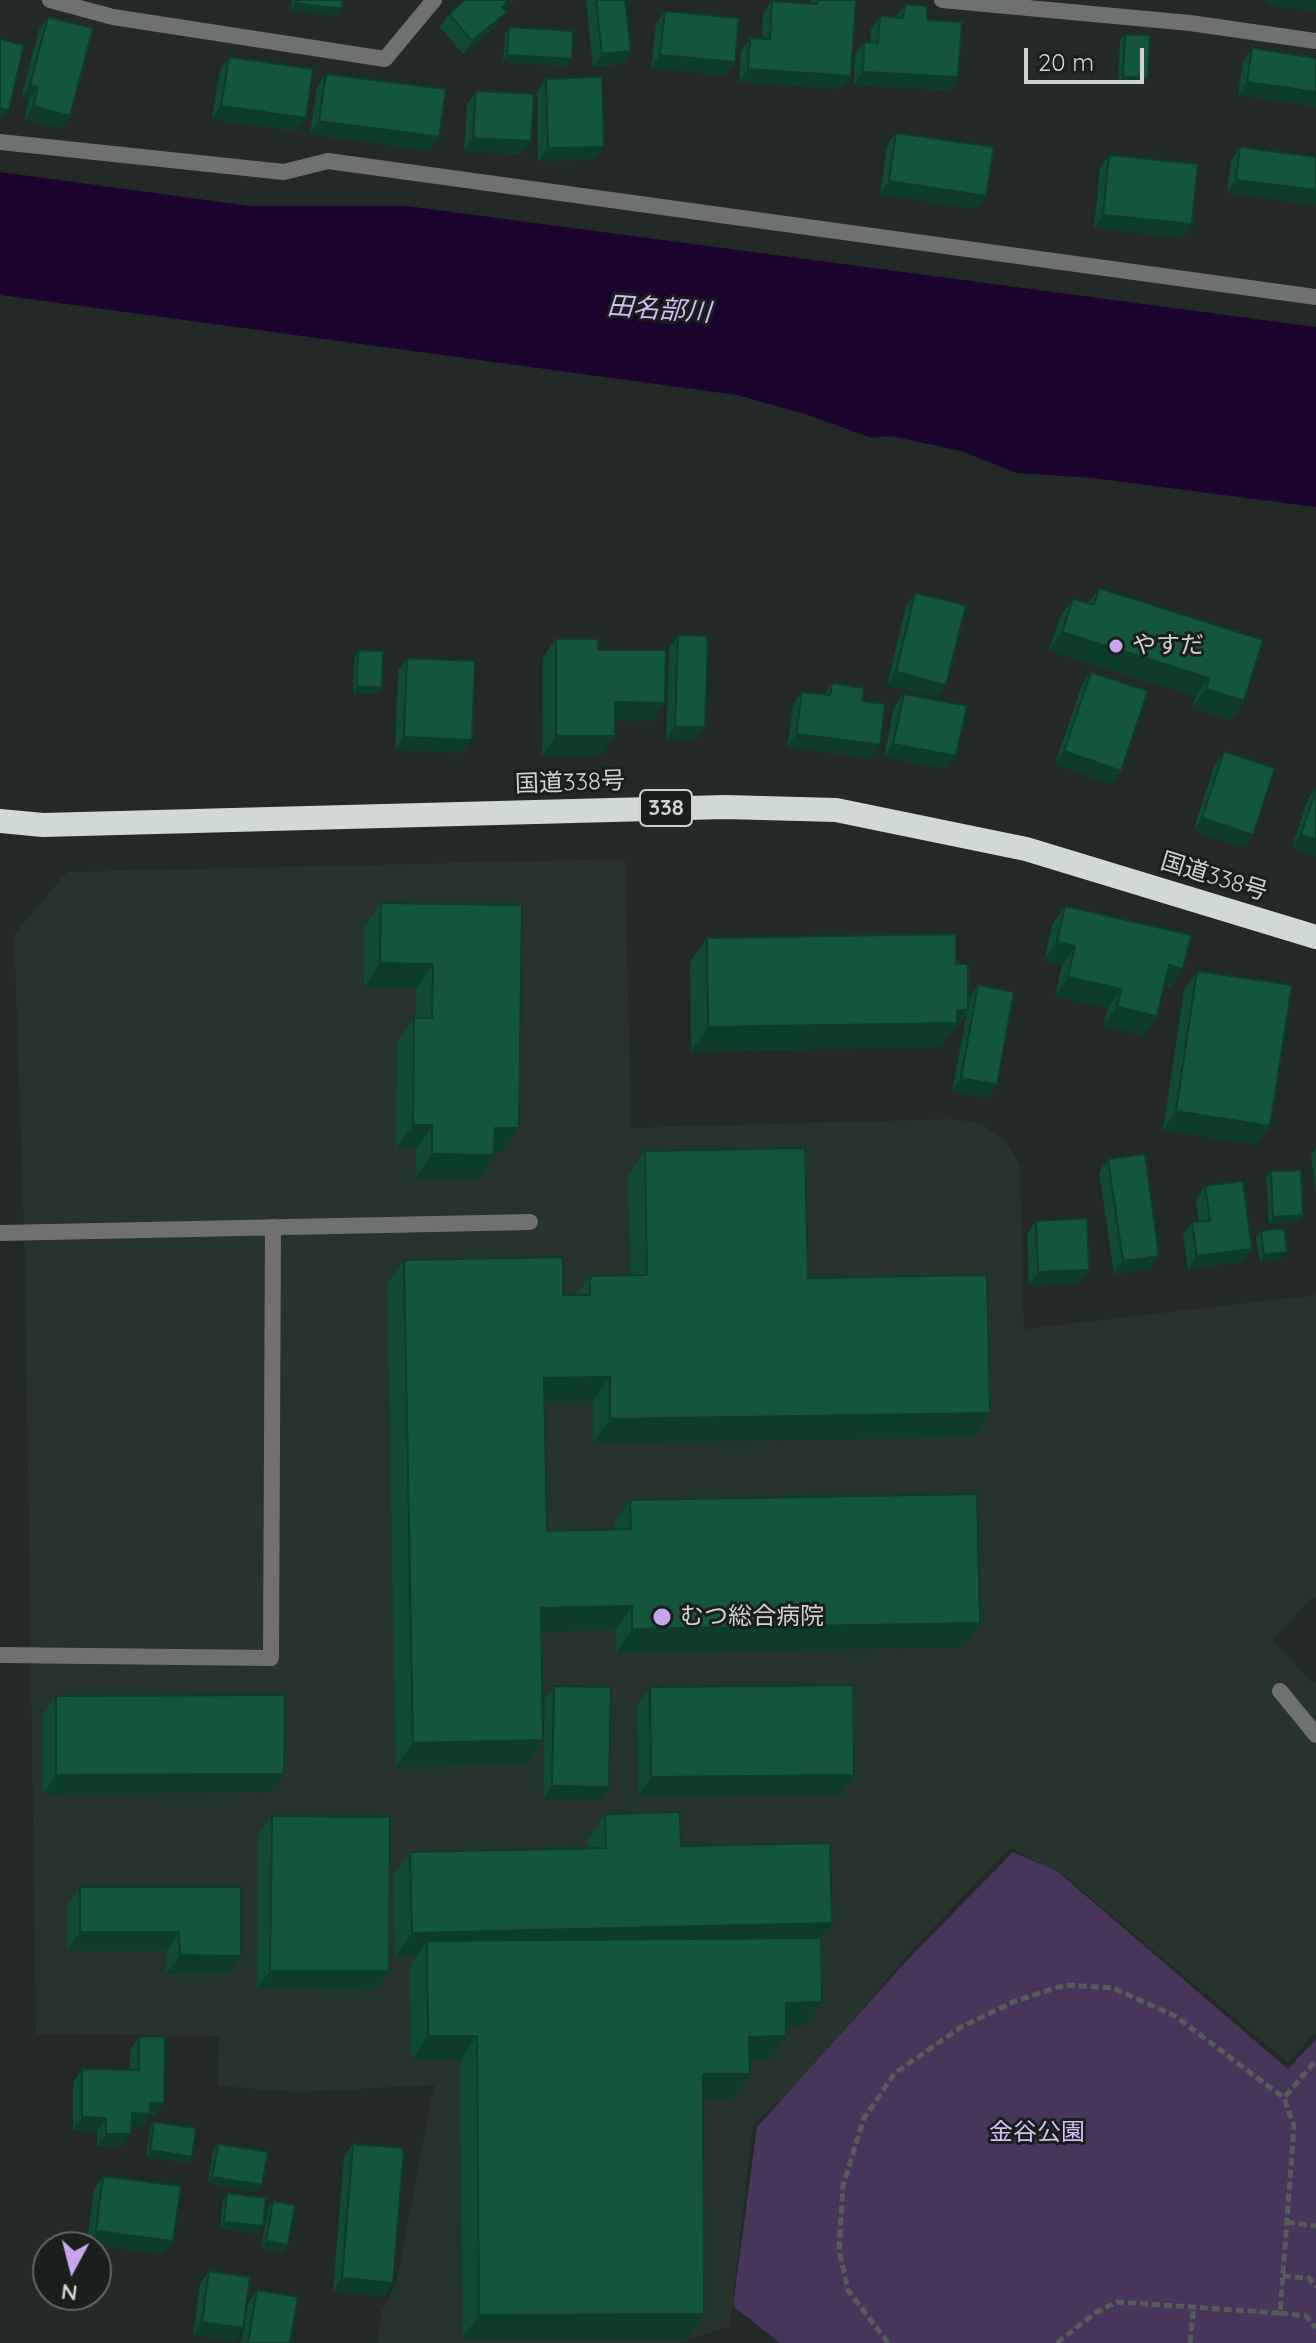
<!DOCTYPE html>
<html>
<head>
<meta charset="utf-8">
<style>
  body { margin:0 }
  #map { position:relative; width:1316px; height:2343px; overflow:hidden; background:#232926; font-family:Quicksand,sans-serif }
  canvas { display:block }
  .north { position:absolute; left:32px; top:2231px; width:80px; height:80px; box-sizing:border-box; background:#1a1f1c; border:2px solid #626764; border-radius:50%; rotate:187deg; font-size:22px; font-weight:700; line-height:32px; text-align:center; color:#cfd2d0 }
  .north::after { content:''; display:block; margin:auto; width:28px; height:36px; background:#c8a6ef; clip-path:polygon(50% 0,100% 100%,50% 72%,0 100%) }
  .scale { position:absolute; left:1024px; top:48px; width:120px; height:36px; box-sizing:border-box; border:4px solid #cfd2d0; border-top:0; padding-left:10px; font-size:24px; line-height:28px; white-space:nowrap; color:#cfd2d0; -webkit-text-stroke:6px #1a1f1c; paint-order:stroke }
</style>
</head>
<body>
<div id="map">
<canvas width="1316" height="2343"></canvas>
<div class="north">N</div>
<div class="scale">20 m</div>
</div>
<script>
const ctx = document.querySelector('canvas').getContext('2d');
ctx.lineJoin = 'round';
function fill(path, color) { ctx.fillStyle = color; ctx.fill(path, 'evenodd'); }
const poly = rows => new Path2D(rows.map(r => 'M' + r).join(''));
function stroke(path, color, width, dash) { ctx.strokeStyle = color; ctx.lineWidth = width; ctx.lineCap = dash ? 'butt' : 'round'; ctx.setLineDash(dash || []); ctx.stroke(path); }
function drawText(font, color, halo, rows, align = 'center') {
  ctx.font = font + ' Quicksand,"Noto Sans JP",sans-serif'; ctx.lineWidth = 6; ctx.setLineDash([]); ctx.textBaseline = 'middle'; ctx.strokeStyle = halo; ctx.fillStyle = color; for (const [text, x, y, turn = 0] of rows) {
    ctx.save(); ctx.translate(x, y); ctx.rotate((+turn || 0) * Math.PI / 180); ctx.textAlign = isNaN(turn) ? turn : align; if (halo) ctx.strokeText(text, 0, 0); ctx.fillText(text, 0, 0); ctx.restore();
  }
}
const built = poly([
  [625,859,631,1128,951,1119,981,1123,1004,1140,1020,1165,1024,1329,1316,1295,1316,1594,1272,1640,1316,1686,1316,2032,1288,2063,1061,1873,1010,1848,909,1953,807,2075,753,2125,730,2326,679,2343,378,2343,381,2313,396,2284,434,2085,298,2092,218,2086,219,2036,36,2034,25,1264,14,935,67,872]
]);
const green = poly([
  [1013,1852,1057,1871,1288,2069,1316,2039,1316,2343,780,2343,733,2306,757,2127,912,1955]
]);
const water = poly([
  [0,172,250,206,407,206,1316,327,1316,507,1092,478,1016,473,961,451,891,436,872,438,805,414,737,395,0,295]
]);
const path = poly([
  [1287,2222,1316,2226],
  [1283,2276,1309,2278,1316,2287],
  [1280,2313,1306,2316,1316,2328],
  [888,2343,848,2290,839,2250,843,2186,864,2118,895,2073,961,2027,1013,2002,1065,1985,1113,1988,1175,2016,1284,2098],
  [1057,2343,1095,2313,1117,2302,1280,2313,1294,2126,1284,2098,1316,2060],
  [1190,2343,1194,2305]
]);
const lane = poly([
  [0,142,284,172,328,161,1316,297],
  [0,1233,530,1222],
  [0,1655,271,1658,273,1227],
  [1280,1691,1316,1735]
]);
const street = poly([
  [50,0,113,17,385,59,434,0],
  [942,0,1190,23,1316,41]
]);
const highway = poly([
  [0,821,43,825,725,807,836,810,1026,849,1316,937]
]);
const wall = poly([
  [292,0,343,0,338,16,291,10],
  [516,0,504,10,497,25,463,54,440,27,449,14],
  [586,0,625,0,631,51,622,64,593,67],
  [810,0,856,0,842,89,739,82,741,51,750,38,762,39,763,14,772,1,809,3],
  [905,4,927,20,958,77,949,90,854,85,855,55,864,42,870,43,871,29,880,16,896,17],
  [665,11,726,75,651,68,656,24],
  [48,17,61,129,24,119,29,100,21,98,39,30],
  [509,27,567,66,503,62,505,34],
  [1125,34,1148,78,1143,85,1118,83,1120,40],
  [1252,48,1316,58,1238,95,1243,61],
  [229,57,297,131,212,119,220,70],
  [326,74,439,137,430,150,310,134,317,87],
  [546,79,595,160,538,161,537,92],
  [476,91,522,154,464,151,467,104],
  [896,133,986,196,977,209,880,194,887,146],
  [1240,147,1316,157,1316,205,1227,193,1231,160],
  [1109,155,1192,224,1183,237,1094,228,1100,168],
  [1099,588,1244,701,1231,720,1192,708,1196,696,1049,651,1060,617,1073,599,1088,603],
  [915,593,937,698,887,685,906,606],
  [678,635,696,740,666,740,669,648],
  [556,639,665,703,652,721,615,721,615,736,602,755,542,755,543,657],
  [358,650,378,694,353,694,354,657],
  [407,658,463,753,395,750,398,671],
  [1091,672,1112,784,1055,764,1082,685],
  [832,683,862,701,871,758,787,747,793,705,802,692,824,695],
  [904,694,956,756,947,769,884,757,894,707],
  [1224,751,1253,835,1244,848,1193,831,1215,764],
  [1316,788,1316,856,1292,847,1308,799],
  [381,903,522,905,519,1128,502,1152,494,1152,494,1155,478,1179,415,1178,416,1149,396,1149,397,1042,414,1018,415,1018,416,988,364,987,364,927],
  [1065,906,1183,969,1170,988,1164,986,1157,1016,1144,1035,1103,1026,1108,1008,1055,996,1062,965,1044,961,1052,925],
  [707,938,956,964,968,1003,969,998,978,985,988,1098,952,1092,967,1013,940,1047,691,1051,690,962],
  [1197,971,1270,1126,1257,1144,1163,1130,1184,990],
  [1316,1148,1316,1193,1311,1155],
  [645,1151,808,1278,973,1437,593,1443,593,1401,544,1402,547,1531,613,1529,613,1524,630,1500,980,1623,963,1647,616,1653,615,1630,541,1631,543,1740,527,1764,396,1767,387,1284,404,1260,563,1295,576,1295,590,1276,630,1275,628,1175],
  [1108,1159,1159,1256,1150,1269,1114,1274,1099,1172],
  [1271,1171,1298,1222,1269,1224,1266,1178],
  [1205,1186,1243,1262,1188,1269,1183,1235,1192,1222,1199,1222,1196,1199],
  [1036,1221,1089,1270,1080,1283,1029,1285,1027,1234],
  [1261,1231,1282,1258,1260,1262,1256,1238],
  [554,1686,609,1787,600,1800,543,1799,545,1699],
  [650,1687,854,1775,840,1794,638,1796,637,1706],
  [56,1696,284,1774,271,1792,43,1794,43,1714],
  [605,1814,681,1846,832,1923,821,1940,822,2002,805,2026,786,2026,769,2060,749,2061,733,2098,703,2098,688,2338,462,2339,460,2060,411,2060,410,1965,416,1956,395,1957,393,1876,410,1852,588,1848,588,1838],
  [272,1816,376,1990,257,1989,258,1835],
  [80,1887,241,1956,228,1974,166,1974,166,1951,67,1951,67,1906],
  [139,2037,155,2116,149,2116,142,2127,132,2126,122,2147,97,2147,97,2131,73,2130,73,2082,82,2069,130,2069,130,2050],
  [154,2122,192,2157,187,2163,146,2157,150,2128],
  [218,2144,257,2192,208,2183,213,2150],
  [353,2144,393,2283,384,2296,333,2291,344,2157],
  [103,2176,164,2254,87,2244,94,2189],
  [227,2193,258,2233,220,2229,223,2200],
  [273,2201,284,2252,261,2248,268,2208],
  [209,2271,243,2328,234,2341,193,2335,200,2284],
  [257,2290,290,2343,241,2343,248,2303]
]);
const shadedWall = poly([
  [510,0,516,0,493,20,502,7],
  [1268,0,1316,0,1316,11,1265,5],
  [296,3,342,9,338,16,291,10],
  [507,12,497,25,463,54,472,41],
  [631,51,622,64,593,67,602,54],
  [507,55,572,59,567,66,503,62],
  [660,55,735,62,726,75,651,68],
  [748,69,851,76,842,89,739,82],
  [863,72,958,77,949,90,854,85],
  [1123,77,1148,78,1143,85,1118,83],
  [1247,82,1316,92,1316,107,1238,95],
  [30,85,38,87,29,100,21,98],
  [33,106,70,116,61,129,24,119],
  [221,106,306,118,297,131,212,119],
  [0,108,9,110,0,122],
  [319,121,439,137,430,150,310,134],
  [473,138,531,141,522,154,464,151],
  [604,147,595,160,538,161,548,148],
  [1236,180,1316,190,1316,205,1227,193],
  [889,181,986,196,977,209,880,194],
  [1103,215,1192,224,1183,237,1094,228],
  [1062,632,1209,678,1196,696,1049,651],
  [896,672,946,685,937,698,887,685],
  [357,687,382,687,378,694,353,694],
  [1206,689,1244,701,1231,720,1192,708],
  [615,702,665,703,652,721,602,721],
  [675,727,705,727,696,740,666,740],
  [796,734,880,745,871,758,787,747],
  [556,736,615,736,602,755,542,755],
  [404,737,472,740,463,753,395,750],
  [893,744,956,756,947,769,884,757],
  [1064,751,1121,771,1112,784,1055,764],
  [1202,818,1253,835,1244,848,1193,831],
  [1301,834,1316,840,1316,856,1292,847],
  [1057,942,1075,946,1062,965,1044,961],
  [380,963,433,964,416,988,364,987],
  [1169,965,1183,969,1170,988,1155,984],
  [1068,977,1121,989,1108,1008,1055,996],
  [1117,1007,1157,1016,1144,1035,1103,1026],
  [957,1010,968,1010,940,1047,691,1051,708,1027],
  [961,1078,997,1085,988,1098,952,1092],
  [1176,1111,1270,1126,1257,1144,1163,1130],
  [413,1125,432,1125,416,1149,396,1149],
  [495,1128,519,1128,502,1152,478,1152],
  [432,1154,494,1155,478,1179,415,1178],
  [1303,1215,1298,1222,1269,1224,1273,1217],
  [1252,1249,1243,1262,1188,1269,1197,1256],
  [1287,1252,1282,1258,1260,1262,1264,1255],
  [1159,1256,1150,1269,1114,1274,1123,1261],
  [1089,1270,1080,1283,1029,1285,1038,1272],
  [610,1377,593,1401,527,1402,544,1378],
  [990,1413,973,1437,593,1443,610,1419],
  [632,1606,615,1630,524,1632,541,1608],
  [980,1623,963,1647,616,1653,632,1629],
  [543,1740,527,1764,396,1767,413,1743],
  [284,1774,271,1792,43,1794,56,1775],
  [854,1775,840,1794,638,1796,651,1777],
  [552,1786,609,1787,600,1800,543,1799],
  [832,1923,816,1947,427,1941,416,1956,395,1957,412,1933],
  [80,1932,179,1932,166,1951,67,1951],
  [180,1955,241,1956,228,1974,166,1974],
  [270,1971,389,1971,376,1990,257,1989],
  [822,2002,805,2026,769,2027,786,2003],
  [428,2036,477,2036,460,2060,411,2060],
  [786,2036,769,2060,732,2061,749,2037],
  [703,2074,750,2074,733,2098,686,2098],
  [150,2103,164,2103,155,2116,149,2116,142,2127,123,2126,132,2113],
  [82,2117,106,2118,97,2131,73,2130],
  [106,2134,131,2134,122,2147,97,2147],
  [150,2150,192,2157,187,2163,146,2157],
  [212,2177,262,2185,257,2192,208,2183],
  [224,2222,263,2226,258,2233,220,2229],
  [96,2231,173,2241,164,2254,87,2244],
  [266,2241,288,2245,284,2252,261,2248],
  [342,2278,393,2283,384,2296,333,2291],
  [704,2314,688,2338,462,2339,479,2315],
  [202,2322,243,2328,234,2341,193,2335]
]);
const building = poly([
  [296,0,343,0,342,9,296,3,296,0],
  [465,0,510,0,502,7,507,12,472,41,449,14,465,0],
  [596,0,625,0,631,51,602,54,596,0],
  [817,0,856,0,851,76,748,69,750,38,770,39,772,1,817,4,817,0],
  [905,4,927,6,927,20,962,22,958,77,863,72,864,42,878,43,880,16,903,18,905,4],
  [665,11,739,18,735,62,660,55,665,11],
  [48,17,93,28,70,116,33,106,38,87,30,85,48,17],
  [509,27,573,31,572,59,507,55,509,27],
  [1125,34,1150,35,1148,78,1123,77,1125,34],
  [0,39,24,45,9,110,0,108,0,39],
  [1252,48,1316,58,1316,92,1247,82,1252,48],
  [229,57,313,69,306,118,221,106,229,57],
  [326,74,446,89,439,137,319,121,326,74],
  [602,77,604,147,548,148,546,79,602,77],
  [476,91,534,94,531,141,473,138,476,91],
  [896,133,994,147,986,196,889,181,896,133],
  [1240,147,1316,157,1316,190,1236,180,1240,147],
  [1109,155,1198,164,1192,224,1103,215,1109,155],
  [1099,588,1263,640,1244,701,1206,689,1209,678,1062,632,1073,599,1094,605,1099,588],
  [915,593,966,605,946,685,896,672,915,593],
  [678,635,708,636,705,727,675,727,678,635],
  [556,639,598,639,598,650,666,650,665,703,615,702,615,736,556,736,556,639],
  [358,650,383,651,382,687,357,687,358,650],
  [407,658,475,661,472,740,404,737,407,658],
  [1091,672,1148,691,1121,771,1064,751,1091,672],
  [832,683,864,688,862,701,885,704,880,745,796,734,802,692,830,695,832,683],
  [904,694,967,706,956,756,893,744,904,694],
  [1224,751,1275,768,1253,835,1202,818,1224,751],
  [1316,790,1316,840,1301,834,1316,790],
  [381,903,522,905,519,1128,495,1128,494,1155,432,1154,432,1125,413,1125,414,1018,432,1018,433,964,380,963,381,903],
  [1065,906,1191,935,1183,969,1169,965,1157,1016,1117,1007,1121,989,1068,977,1075,946,1057,942,1065,906],
  [956,934,956,964,968,964,968,1010,957,1010,957,1023,708,1027,707,938,956,934],
  [1197,971,1292,985,1270,1126,1176,1111,1197,971],
  [978,985,1014,992,997,1085,961,1078,978,985],
  [805,1148,808,1278,987,1275,990,1413,610,1419,610,1377,544,1378,547,1531,631,1529,630,1500,977,1494,980,1623,632,1629,632,1606,541,1608,543,1740,413,1743,404,1260,563,1257,563,1295,590,1295,590,1276,647,1275,645,1151,805,1148],
  [1145,1154,1159,1256,1123,1261,1108,1159,1145,1154],
  [1301,1170,1303,1215,1273,1217,1271,1171,1301,1170],
  [1243,1181,1252,1249,1197,1256,1192,1222,1210,1221,1205,1186,1243,1181],
  [1087,1218,1089,1270,1038,1272,1036,1221,1087,1218],
  [1284,1228,1287,1252,1264,1255,1261,1231,1284,1228],
  [853,1685,854,1775,651,1777,650,1687,853,1685],
  [554,1686,611,1687,609,1787,552,1786,554,1686],
  [285,1695,284,1774,56,1775,56,1696,285,1695],
  [680,1812,681,1846,830,1843,832,1923,412,1933,410,1852,606,1848,605,1814,680,1812],
  [272,1816,390,1817,389,1971,270,1971,272,1816],
  [80,1887,241,1887,241,1956,180,1955,179,1932,80,1932,80,1887],
  [821,1938,822,2002,786,2003,786,2036,749,2037,750,2074,703,2074,704,2314,479,2315,477,2036,428,2036,427,1941,821,1938],
  [165,2036,164,2103,150,2103,151,2114,132,2113,131,2134,106,2134,106,2118,82,2117,82,2069,139,2070,139,2037,165,2036],
  [154,2122,196,2128,192,2157,150,2150,154,2122],
  [218,2144,268,2152,262,2185,212,2177,218,2144],
  [353,2144,404,2148,393,2283,342,2278,353,2144],
  [103,2176,181,2186,173,2241,96,2231,103,2176],
  [227,2193,266,2198,263,2226,224,2222,227,2193],
  [273,2201,295,2205,288,2245,266,2241,273,2201],
  [209,2271,250,2277,243,2328,202,2322,209,2271],
  [257,2290,298,2297,290,2343,248,2343,257,2290]
]);
const markers = [
  [1116,646,8,"#c8a6ef"],
  [662,1617,10,"#c8a6ef"]
];
const shields = [
  [666,808,52]
];
const shieldNames = [
  ["338",666,808]
];
const poiNames = [
  ["やすだ",1132,646],
  ["むつ総合病院",680,1617]
];
const streetNames = [
  ["国道338号",570,783,-2],
  ["国道338号",1214,877,17]
];
const parkNames = [
  ["金谷公園",1037,2133]
];
const waterNames = [
  ["田名部川",659,310,4]
];
fill(built, '#27332d');
fill(green, '#47355a');
fill(water, '#1b052e');
stroke(path, '#575c59', 5, [8, 4]);
stroke(lane, '#6e716f', 16);
stroke(street, '#6e716f', 16);
stroke(highway, '#d1d9d5', 24);
fill(wall, '#104a33');
fill(shadedWall, '#0d3c29');
fill(building, '#13563b');
stroke(building, '#0d3c29', 2);
for (const [x, y, r, color] of markers) { const dot = new Path2D(); dot.arc(x, y, r, 0, 2 * Math.PI); ctx.fillStyle = color; ctx.fill(dot); stroke(dot, '#1a1f1c', 3); }
for (const [x, y, w] of shields) { const box = new Path2D(); box.roundRect(x - w / 2, y - 18, w, 36, 6); ctx.fillStyle = '#1a1f1c'; ctx.fill(box); stroke(box, '#cfd2d0', 2); }
drawText('bold 22px', '#cfd2d0', null, shieldNames);
drawText('24px', '#cfd2d0', '#1a1f1c', poiNames, 'left');
drawText('24px', '#cfd2d0', '#1a1f1c', streetNames);
drawText('24px', '#d8bcf8', '#1a1f1c', parkNames);
drawText('italic 26px', '#d4b9f4', '#1a1f1c', waterNames);
</script>
</body>
</html>
